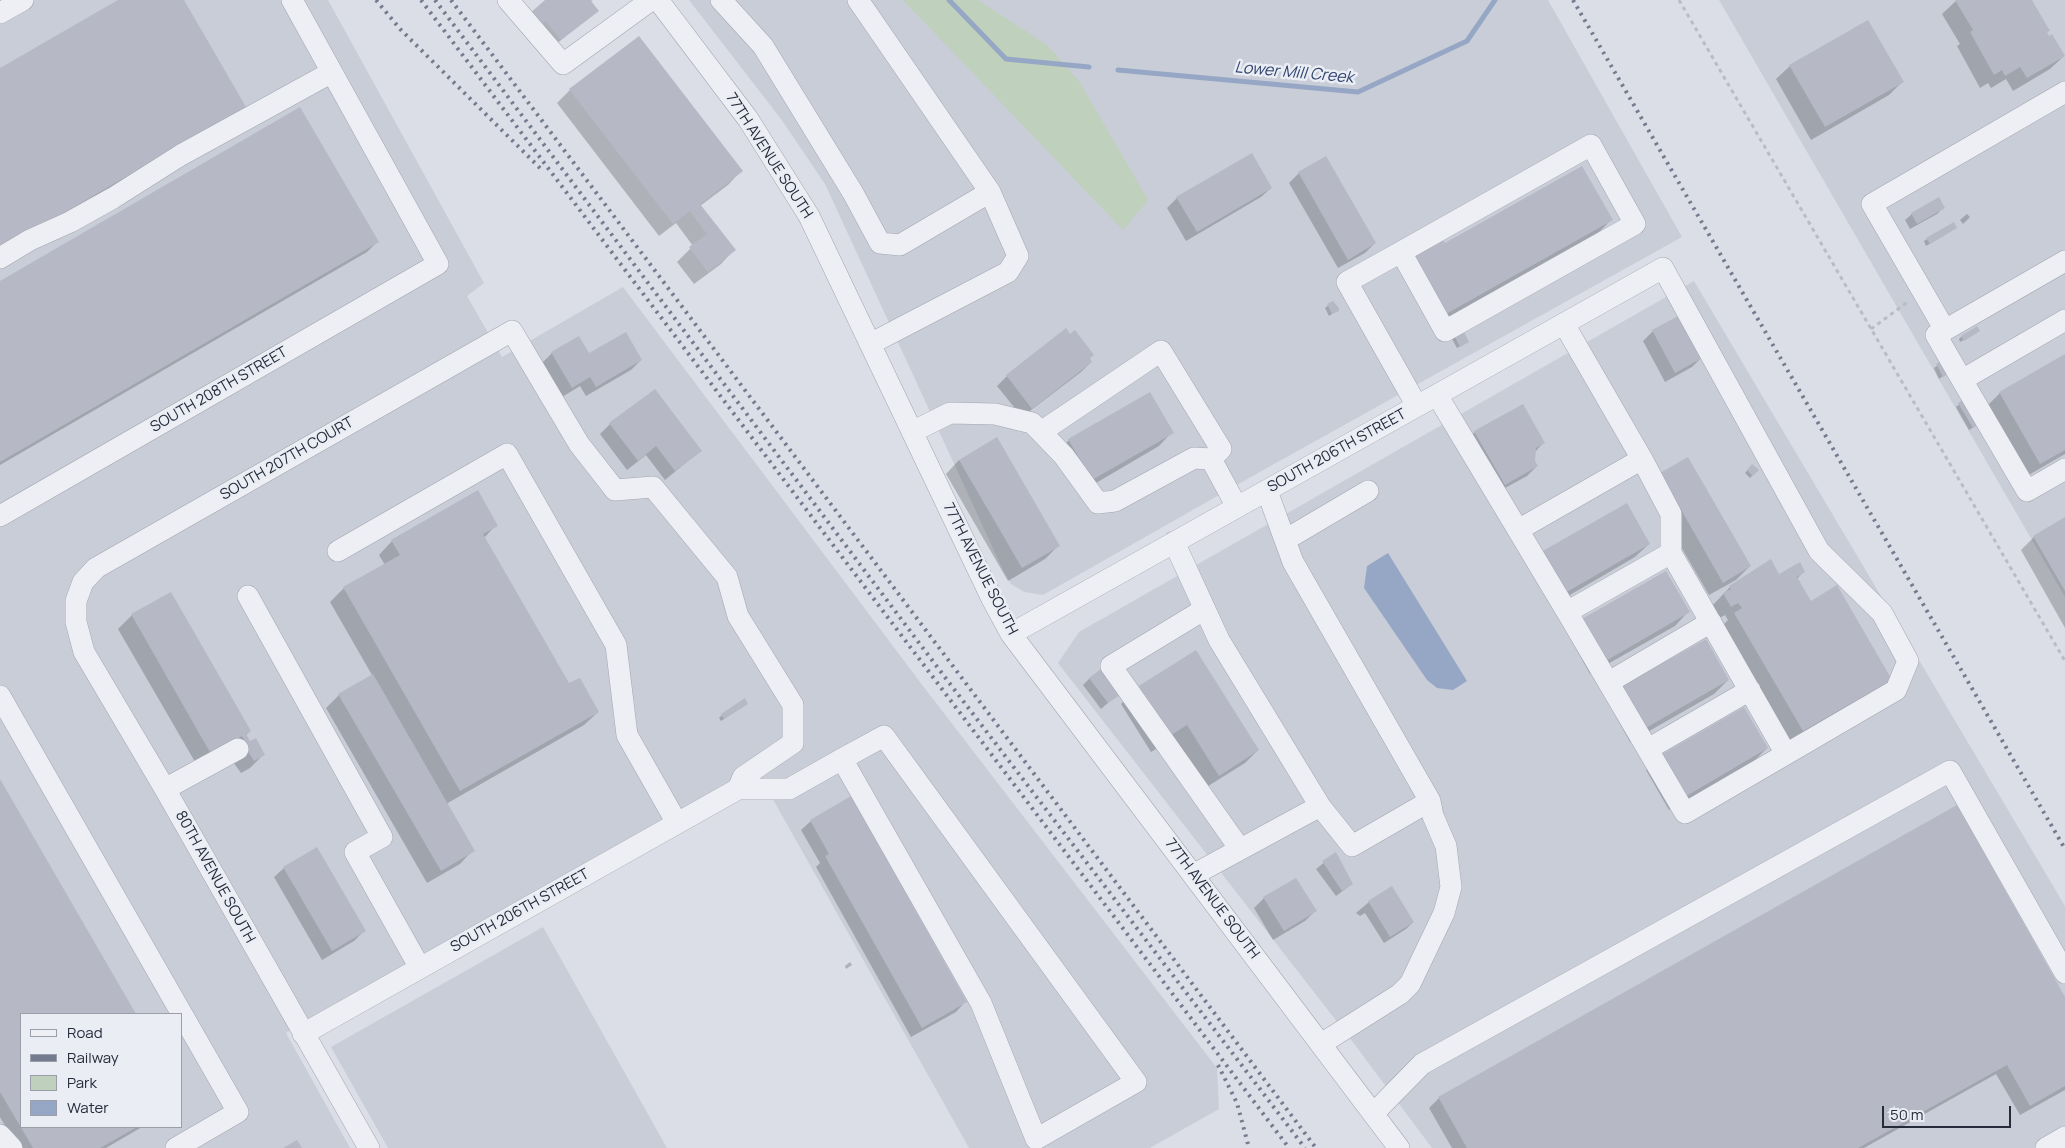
<!DOCTYPE html>
<html>
<head>
<meta charset="utf-8">
<style>
  body { margin:0 }
  #map { position:relative; width:2065px; height:1148px; overflow:hidden; background:#dbdee6; font-family:Manrope,sans-serif }
  canvas { display:block }
  .legend { position:absolute; left:20px; top:1013px; width:162px; height:115px; box-sizing:border-box; background:#eaedf4; border:1px solid #9b9faa; margin:0; padding:6px 9px; list-style:none; font-size:15px; color:#252b3b }
  .legend li { display:flex; align-items:center; gap:10px; height:25px }
  .legend b { width:25px; border:1px solid #9b9faa }
  .scale { position:absolute; left:1882px; top:1106px; width:129px; height:22px; box-sizing:border-box; border:2px solid #252b3b; border-top:0; padding-left:6px; font-size:15px; line-height:18px; white-space:nowrap; color:#252b3b; -webkit-text-stroke:4px #eaedf4; paint-order:stroke }
</style>
</head>
<body>
<div id="map">
<canvas width="2065" height="1148"></canvas>
<ul class="legend">
<li><b style="height:6px;background:#eeeff4"></b>Road</li>
<li><b style="height:6px;background:#757b8f"></b>Railway</li>
<li><b style="height:14px;background:#bfd0bc"></b>Park</li>
<li><b style="height:14px;background:#96a7c6"></b>Water</li>
</ul>
<div class="scale">50 m</div>
</div>
<script>
const ctx = document.querySelector('canvas').getContext('2d');
ctx.lineJoin = 'round';
function fill(path, color) { ctx.fillStyle = color; ctx.fill(path, 'evenodd'); }
const poly = rows => new Path2D(rows.map(r => 'M' + r).join(''));
function stroke(path, color, width, dash) { ctx.strokeStyle = color; ctx.lineWidth = width; ctx.lineCap = dash ? 'butt' : 'round'; ctx.setLineDash(dash || []); ctx.stroke(path); }
function drawText(font, color, halo, rows, align = 'center') {
  ctx.font = font + ' Manrope,sans-serif'; ctx.lineWidth = 5; ctx.setLineDash([]); ctx.textBaseline = 'middle'; ctx.strokeStyle = halo; ctx.fillStyle = color; for (const [text, x, y, turn = 0] of rows) {
    ctx.save(); ctx.translate(x, y); ctx.rotate((+turn || 0) * Math.PI / 180); ctx.textAlign = isNaN(turn) ? turn : align; if (halo) ctx.strokeText(text, 0, 0); ctx.fillText(text, 0, 0); ctx.restore();
  }
}
const built = poly([
  [0,0,328,0,484,283,467,296,502,357,623,287,923,686,1217,1068,1219,1109,1150,1148,969,1148,761,778,739,776,286,1033,350,1148,0,1148],
  [21,1014,181,1014,181,1127,21,1127],
  [689,0,1548,0,1682,237,1258,473,1043,595,1024,592,1011,584,1003,570,825,184,781,119],
  [1719,0,2065,0,2065,597],
  [1694,281,2065,906,2065,1148,1432,1148,1352,1041,1058,663,1079,632],
  [543,927,667,1148,388,1148,331,1047]
]);
const green = poly([
  [903,0,978,0,1047,45,1079,81,1148,200,1123,230]
]);
const water = poly([
  [1388,553,1467,681,1453,690,1437,688,1427,680,1364,588,1367,566]
]);
const shadow = poly([
  [120,0,182,0,244,107,0,254,0,70],
  [548,0,591,0,590,1,597,11,550,49,536,30],
  [1957,0,2031,0,2046,33,2064,56,2050,69,2013,91,2006,79,1991,88,1988,83,1980,88,1957,46,1960,44,1942,14],
  [1867,21,1902,82,1889,95,1811,140,1776,79,1790,66],
  [570,90,741,171,728,185,700,206,734,250,721,264,694,284,677,262,693,246,676,223,659,236,557,103],
  [1299,173,1375,243,1365,253,1338,268,1289,183],
  [1271,188,1261,197,1186,241,1167,208,1177,198],
  [1943,208,1937,214,1910,229,1905,220,1912,214],
  [1967,214,1970,217,1963,224,1960,220],
  [1611,220,1598,233,1432,327,1444,245],
  [1953,230,1926,246,1924,241,1927,239],
  [377,242,367,252,0,465,0,282],
  [1333,302,1338,310,1329,316,1325,308],
  [1653,331,1702,357,1692,367,1665,382,1643,341],
  [1462,332,1468,342,1457,348,1452,339],
  [1976,333,1960,342,1959,339,1961,337],
  [552,353,588,355,641,360,631,370,586,396,580,386,562,397,542,363],
  [2065,356,2065,454,2027,476,1987,406,2000,393],
  [1088,359,1091,362,1081,372,1022,417,997,386,1007,376],
  [1941,363,1946,374,1939,379,1934,368],
  [1963,401,1977,425,1969,430,1956,407],
  [610,424,700,451,665,480,646,455,627,470,600,434],
  [1172,432,1159,446,1079,493,1056,454,1069,440],
  [1475,432,1543,443,1535,452,1534,461,1537,466,1527,476,1494,494,1465,442],
  [959,460,1058,546,1045,559,1008,581,946,474],
  [1752,465,1757,470,1750,478,1745,473],
  [1661,474,1750,566,1736,580,1709,595,1647,488],
  [2065,519,2065,628,2021,550,2034,537],
  [496,525,484,538,569,685,598,712,584,725,446,804,473,850,460,864,427,883,326,708,339,695,372,675,330,602,344,588,385,565,379,555,392,541],
  [1649,544,1635,557,1551,606,1528,567],
  [1804,571,1797,579,1810,603,1891,679,1877,693,1789,744,1721,627,1728,620,1725,615,1718,619,1711,607,1730,587],
  [170,593,250,731,246,735,250,743,264,754,250,768,241,773,231,759,198,767,118,629,132,615],
  [1688,612,1675,626,1590,674,1568,634,1581,621],
  [1090,678,1118,694,1101,709,1083,685],
  [1728,680,1714,694,1630,742,1608,702],
  [1135,690,1258,750,1245,763,1205,788,1174,738,1151,752,1121,704],
  [744,700,744,706,721,721,719,718,722,715],
  [1767,748,1753,762,1669,810,1646,770,1660,757],
  [0,782,135,1014,21,1014,21,1127,142,1127,106,1148,18,1148,0,1117],
  [811,821,965,1002,956,1012,911,1037,816,867,820,863,801,830],
  [1335,854,1352,884,1336,896,1316,869],
  [284,868,364,931,354,941,322,960,274,877],
  [1391,888,1413,922,1406,929,1384,943,1365,913,1360,916,1356,913,1369,902],
  [1264,898,1315,911,1305,921,1273,940,1254,908],
  [850,962,852,965,846,969,845,966],
  [2065,1000,2065,1090,2020,1115,1996,1074,1864,1148,1452,1148,1429,1108,1439,1098]
]);
const stream = poly([
  [949,0,1006,59,1089,67],
  [1118,70,1358,92,1467,41,1495,0]
]);
const building = poly([
  [118,0,184,0,246,107,0,250,0,68],
  [545,0,593,0,591,1,599,11,561,40,546,21,539,26,529,14],
  [1955,0,2032,0,2050,31,2047,32,2049,36,2052,34,2065,56,2027,78,2020,67,2005,76,2002,70,1994,75,1970,32,1973,30],
  [1868,20,1904,82,1825,127,1789,65],
  [639,36,743,171,700,204,736,250,708,272,689,247,707,234,690,211,673,224,569,89],
  [300,107,379,242,0,462,0,281],
  [1252,153,1272,188,1197,232,1176,197],
  [1326,156,1376,243,1348,260,1298,172],
  [1582,166,1613,220,1446,314,1414,257,1443,240,1445,243],
  [1939,197,1945,208,1917,224,1911,213],
  [1954,222,1957,228,1930,244,1926,238],
  [1333,301,1339,308,1339,311,1332,314,1327,304],
  [1680,315,1704,357,1675,373,1652,330],
  [1977,326,1980,331,1964,341,1961,336],
  [1066,328,1070,334,1075,330,1094,355,1090,358,1092,362,1032,409,1006,375],
  [1463,330,1469,342,1460,347,1454,335],
  [626,332,642,360,596,387,590,377,572,388,551,352,579,336,589,353],
  [2065,354,2065,450,2040,464,1999,392],
  [1941,361,1948,374,1943,377,1936,364],
  [655,389,702,451,675,471,656,446,638,461,609,423],
  [1150,392,1174,433,1092,480,1068,439],
  [1963,400,1978,425,1973,428,1958,403],
  [1523,404,1545,443,1536,448,1535,461,1538,466,1505,485,1474,431],
  [997,437,1060,546,1022,568,959,460],
  [1688,457,1751,566,1723,583,1660,473],
  [1752,464,1759,470,1753,476,1747,470],
  [478,490,498,526,483,534,569,683,580,678,599,712,460,791,343,587,400,555,391,540],
  [1627,503,1650,544,1565,593,1541,552],
  [2065,517,2065,591,2033,536],
  [1771,559,1779,574,1800,562,1805,572,1797,577,1811,601,1837,585,1892,680,1803,731,1734,613,1742,608,1738,603,1731,607,1723,593,1731,589,1729,586],
  [1666,571,1690,612,1604,662,1580,620],
  [171,592,251,731,246,734,250,741,256,738,265,755,254,761,244,745,246,743,242,736,211,754,131,614],
  [1706,639,1729,680,1644,729,1620,687],
  [1196,650,1259,750,1219,776,1187,725,1165,739,1134,689],
  [1101,669,1120,695,1108,703,1089,678],
  [373,674,475,851,441,871,338,694],
  [745,698,748,704,724,719,721,714],
  [1744,707,1768,748,1683,798,1659,756],
  [0,779,136,1014,21,1014,21,1127,137,1127,100,1148,33,1148,0,1092],
  [851,796,967,1002,922,1028,825,856,829,854,810,820],
  [1957,805,2065,997,2065,1086,2030,1106,2007,1065,1858,1148,1467,1148,1438,1097],
  [317,847,366,931,332,951,283,867],
  [1336,852,1353,884,1342,891,1322,861],
  [1296,878,1317,911,1284,931,1263,897],
  [1392,886,1414,922,1390,937,1368,901],
  [297,1140,302,1148,283,1148]
]);
const path = poly([
  [1679,0,2065,661],
  [1871,329,1909,301]
]);
const minor = poly([
  [508,0,563,64,651,0],
  [658,0,748,119,809,216,992,599,1011,634,1399,1148],
  [721,0,763,46,853,193,880,243,900,245,990,192],
  [858,0,990,192,1018,256,1008,272,870,344],
  [0,13,23,0],
  [2065,92,1872,204,1945,330,2065,261],
  [1401,252,1591,145,1635,224,1445,331,1401,252,1347,282,1417,406],
  [0,258,30,240,70,222,113,198,181,155,332,72],
  [2065,320,1962,380,2027,491,2065,469],
  [1945,330,1936,335,1962,380],
  [1437,395,1518,530,1642,459,1564,324],
  [912,432,950,413,995,414,1032,423,1041,432,1064,456,1098,503,1115,501,1194,458,1211,459,1221,449,1161,351,1041,432],
  [1211,459,1237,507],
  [1267,491,1293,562,1430,801,1352,846,1320,806],
  [0,516,438,264,292,0],
  [1518,530,1567,612,1671,553,1671,514,1642,459],
  [1285,540,1368,491],
  [1174,542,1219,640,1320,806,1193,875],
  [338,551,507,454,616,645,627,735,677,823],
  [1671,553,1786,754],
  [248,596,382,837,355,852,420,968],
  [1205,609,1111,666,1240,849],
  [1011,634,1663,268,1819,551,1882,613,1908,661,1896,690,1685,813,1567,612],
  [1609,682,1711,622],
  [0,696,238,1112,176,1148],
  [1648,749,1750,690],
  [165,789,238,749],
  [303,1034,738,789,789,789,842,759,884,736,1136,1082,1036,1139,981,1003,842,759],
  [1321,1044,1400,994,1410,984,1444,913,1451,887,1446,846,1433,816,1430,801],
  [1373,1114,1422,1064,1950,771,2065,973],
  [0,1135,12,1148],
  [369,1148,165,789,84,652,76,622,76,601,83,582,96,568,512,331,579,444,615,490,653,487,727,577,738,616,793,705,793,743,743,777,738,789],
  [2046,1148,2065,1137]
]);
const rail = poly([
  [376,0,400,29,543,171],
  [421,0,1289,1148],
  [435,0,944,676,1305,1148],
  [451,0,1316,1148],
  [1573,0,2065,849],
  [1218,1065,1237,1103,1249,1148]
]);
const streetNames = [
  ["77TH AVENUE SOUTH",769,156,57],
  ["SOUTH 208TH STREET",219,390,-30],
  ["SOUTH 206TH STREET",1337,451,-29],
  ["SOUTH 207TH COURT",287,459,-30],
  ["77TH AVENUE SOUTH",980,569,63],
  ["80TH AVENUE SOUTH",215,877,61],
  ["77TH AVENUE SOUTH",1212,899,53],
  ["SOUTH 206TH STREET",520,911,-29]
];
const waterNames = [
  ["Lower Mill Creek",1294,73,5]
];
fill(built, '#c9cdd7');
fill(green, '#bfd0bc');
fill(water, '#96a7c6');
fill(shadow, '#0003');
stroke(stream, '#96a7c6', 5);
fill(building, '#b6b9c5');
stroke(minor, '#a1a5af', 22);
stroke(path, '#babcc4', 3, [4, 4]);
stroke(minor, '#eeeff4', 21);
stroke(rail, '#757b8f', 4, [2.5, 5]);
drawText('15px', '#252b3b', '#eaedf4', streetNames);
drawText('italic 16px', '#30446f', '#eaedf4', waterNames);
</script>
</body>
</html>
